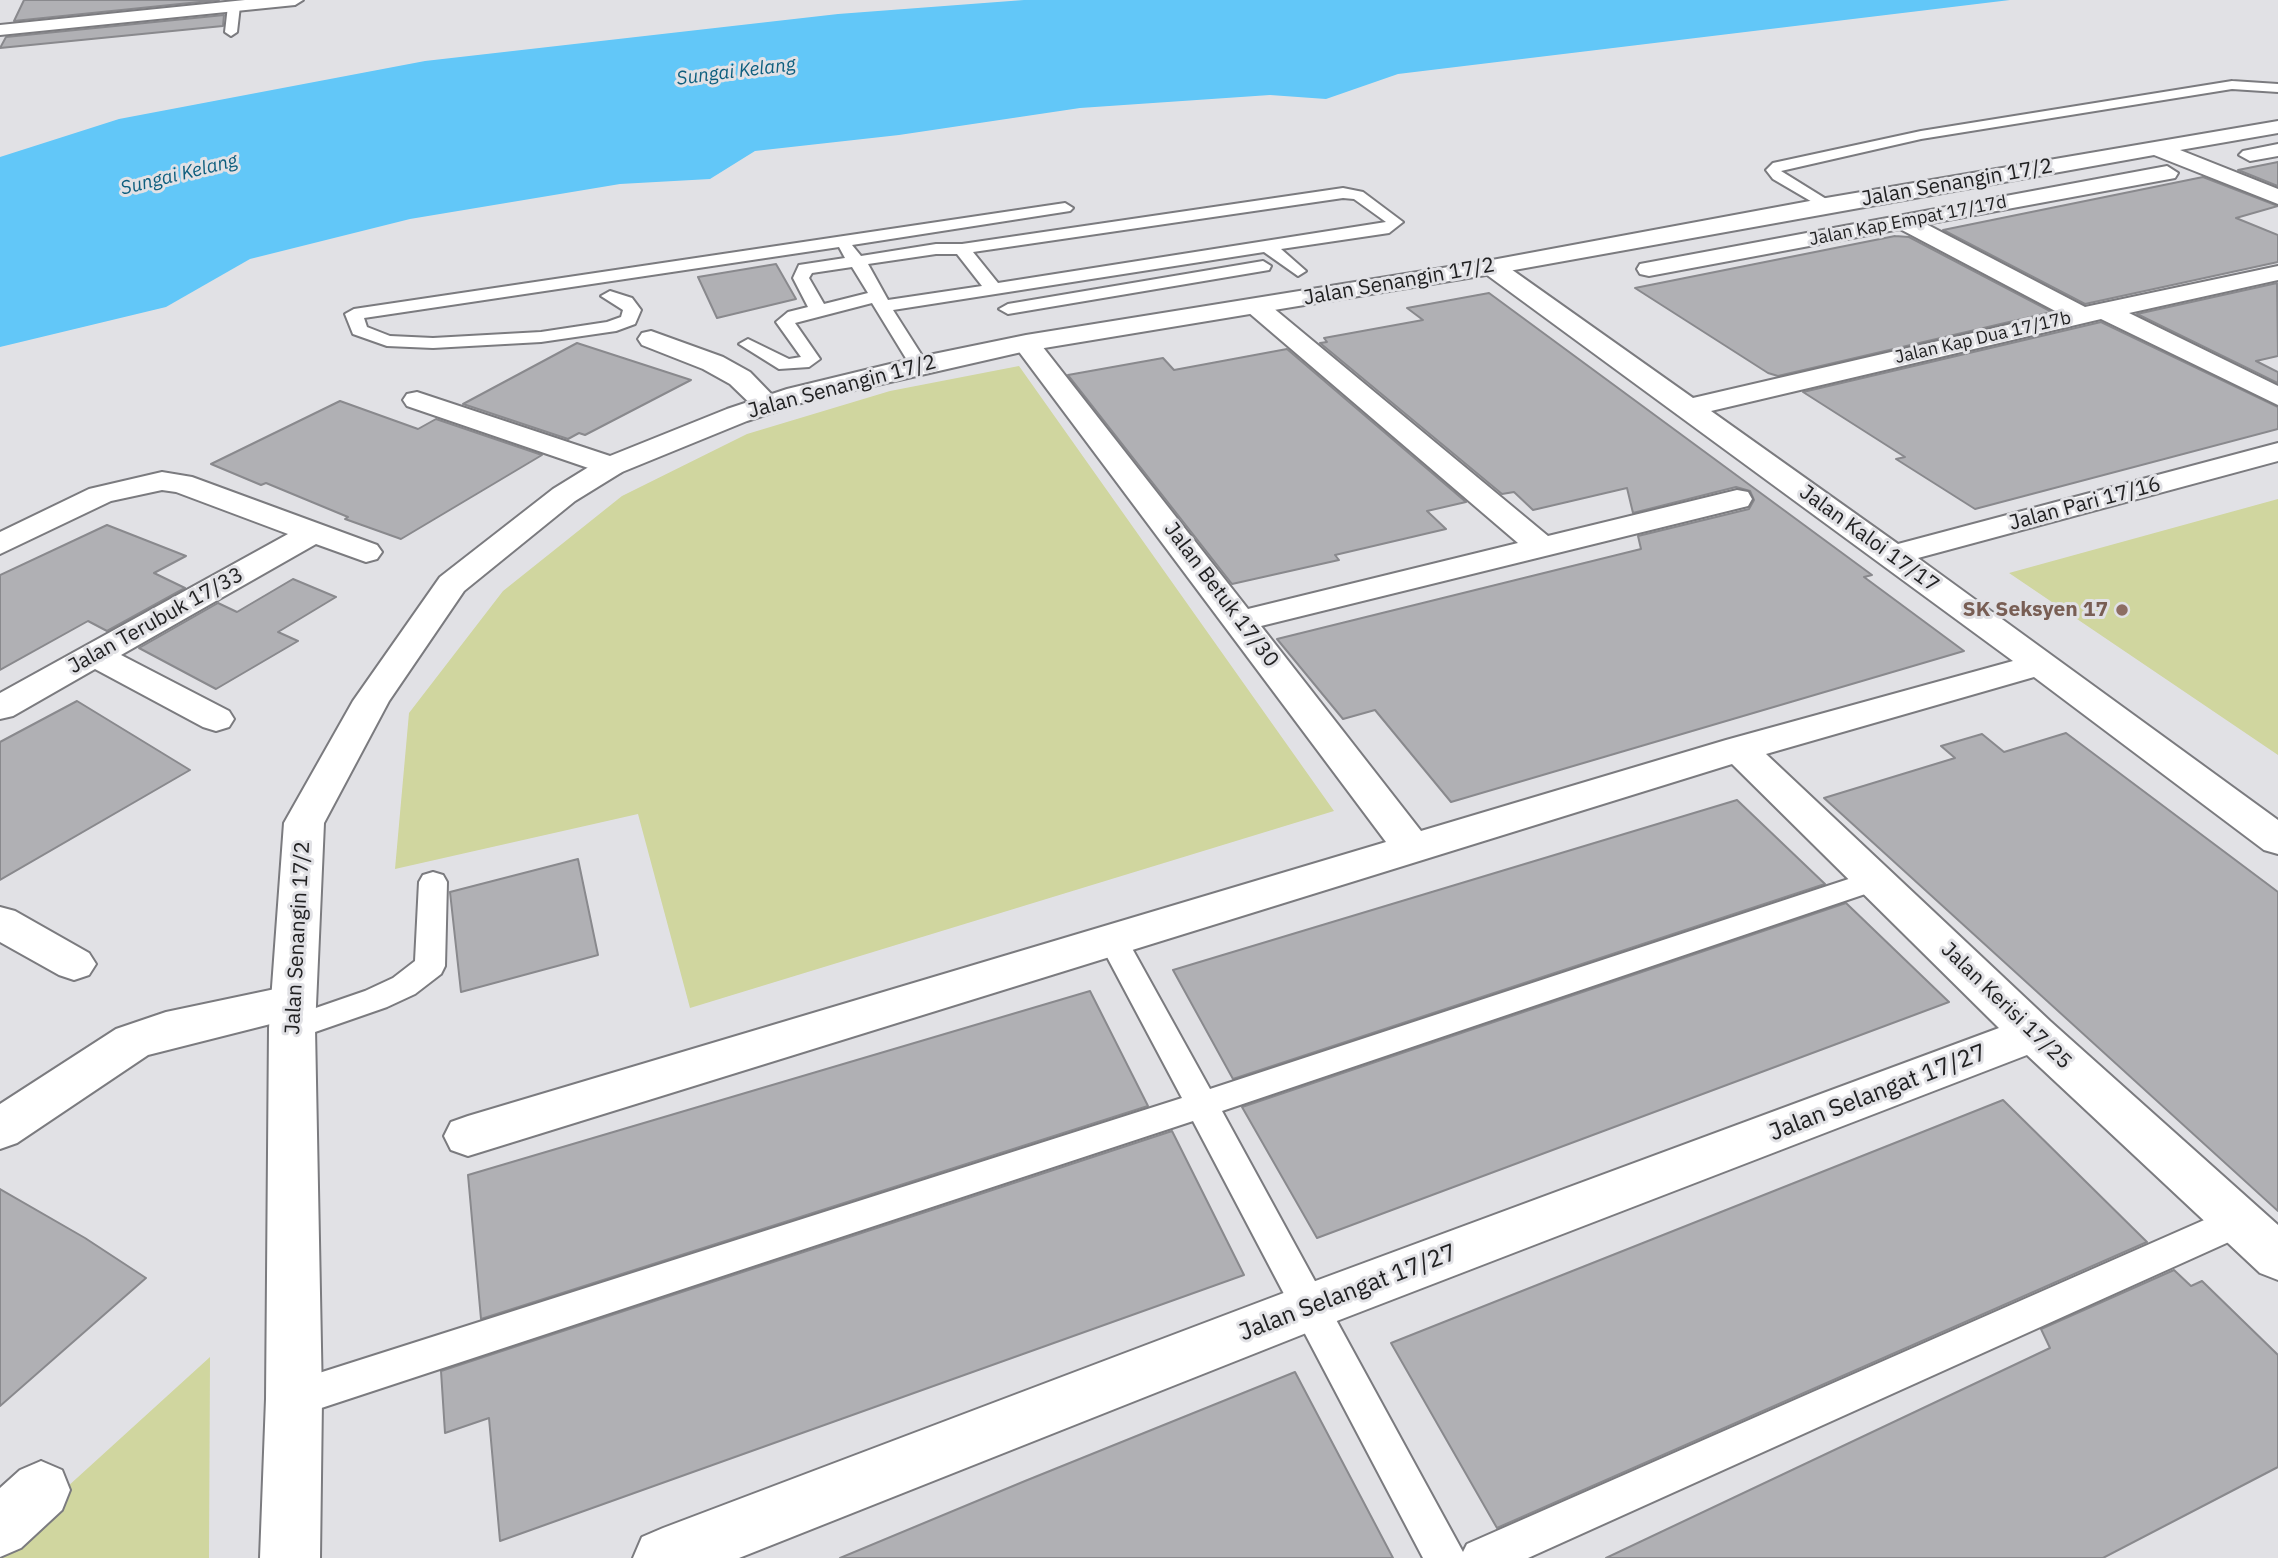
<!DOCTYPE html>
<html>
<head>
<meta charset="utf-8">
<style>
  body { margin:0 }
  canvas { display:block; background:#e1e1e5 }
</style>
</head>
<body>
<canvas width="2278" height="1558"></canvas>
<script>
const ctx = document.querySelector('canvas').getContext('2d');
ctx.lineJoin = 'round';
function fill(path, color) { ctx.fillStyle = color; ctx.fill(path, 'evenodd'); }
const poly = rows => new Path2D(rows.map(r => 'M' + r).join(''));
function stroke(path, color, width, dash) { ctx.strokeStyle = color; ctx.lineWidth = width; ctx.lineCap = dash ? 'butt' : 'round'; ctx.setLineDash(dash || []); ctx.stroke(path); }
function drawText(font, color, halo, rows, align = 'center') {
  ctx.font = font + ' "IBM Plex Sans",sans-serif'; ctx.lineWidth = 6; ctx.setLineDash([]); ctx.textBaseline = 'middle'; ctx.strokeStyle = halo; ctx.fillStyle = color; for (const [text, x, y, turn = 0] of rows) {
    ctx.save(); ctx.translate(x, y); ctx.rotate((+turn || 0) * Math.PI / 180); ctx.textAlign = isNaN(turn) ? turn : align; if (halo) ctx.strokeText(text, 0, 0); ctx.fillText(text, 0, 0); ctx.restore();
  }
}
const green = poly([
  [1019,366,1334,811,690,1008,638,814,395,869,409,713,503,591,622,496,747,434,890,391],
  [2278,499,2278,755,2009,573],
  [210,1357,209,1558,0,1558,0,1548]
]);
const water = poly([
  [1024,0,2010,0,1398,74,1326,99,1270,95,1080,108,899,135,755,151,710,179,620,184,410,219,250,259,166,307,0,347,0,157,119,119,425,61,838,14]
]);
const building = poly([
  [24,0,219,0,14,21,24,0],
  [224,15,223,26,0,48,6,37,224,15],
  [2278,162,2278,186,2238,170,2278,162],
  [2203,177,2278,206,2236,218,2278,235,2278,262,2085,304,1943,230,2203,177],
  [1895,236,1909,237,2052,312,1778,376,1768,373,1635,288,1895,236],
  [776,264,796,299,717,318,698,277,776,264],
  [2277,283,2278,356,2256,361,2278,372,2278,383,2137,314,2277,283],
  [1489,293,1872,575,1864,577,1964,651,1451,802,1375,710,1343,719,1277,639,1641,549,1638,536,1749,509,1754,500,1750,491,1736,487,1633,513,1627,488,1533,510,1514,492,1502,494,1320,343,1327,342,1324,338,1423,320,1407,308,1489,293],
  [2101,322,2278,407,2278,429,1975,509,1896,459,1905,457,1803,392,2101,322],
  [577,343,691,380,585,435,579,433,568,439,463,404,577,343],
  [1287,349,1466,502,1427,511,1446,529,1335,555,1339,560,1232,584,1068,375,1163,358,1174,370,1287,349],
  [340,401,418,429,436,419,542,455,401,539,345,519,348,517,266,483,261,485,211,464,340,401],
  [107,525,186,556,154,573,185,588,107,631,88,621,0,670,0,575,107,525],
  [293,579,336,597,278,632,298,641,216,689,139,648,218,603,237,612,293,579],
  [77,701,190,770,0,880,0,742,77,701],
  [2066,733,2278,892,2278,1211,1824,798,1955,758,1941,746,1982,734,2004,752,2066,733],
  [1737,800,1825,884,1233,1079,1173,970,1737,800],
  [578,859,598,955,461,992,450,892,578,859],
  [1846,903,1949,1002,1317,1238,1242,1107,1846,903],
  [1090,991,1148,1106,481,1319,468,1175,1090,991],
  [2003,1100,2147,1242,1497,1528,1391,1343,2003,1100],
  [1172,1131,1244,1275,500,1541,489,1418,445,1433,441,1371,1172,1131],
  [0,1189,85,1238,146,1278,0,1406,0,1189],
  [2174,1270,2191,1286,2202,1281,2278,1355,2278,1467,2103,1558,1606,1558,2050,1348,2041,1329,2174,1270],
  [1295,1372,1393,1558,840,1558,1025,1481,1295,1372]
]);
const lane = poly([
  [234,3,240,6,237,32,231,36,225,32,228,6,234,3],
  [2232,81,2278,84,2278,92,2232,89,1921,139,1781,171,1831,202,1834,205,1826,210,1773,179,1766,170,1773,163,1921,131,2232,81],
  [1343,188,1363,192,1403,222,1389,233,1281,249,1306,271,1298,276,1264,252,893,310,928,365,919,371,910,365,872,303,795,323,820,359,809,367,779,369,739,344,748,339,789,359,801,357,776,322,788,312,808,307,793,278,799,265,845,258,839,247,364,318,367,327,390,336,433,338,541,332,607,322,621,317,623,310,601,296,610,291,632,298,641,310,635,324,616,331,541,342,433,348,387,346,353,334,345,314,354,309,1065,203,1073,208,1070,211,852,245,861,256,936,244,962,244,1343,188],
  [1343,198,1354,199,1386,222,998,283,973,252,1343,198],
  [936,254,957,254,982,286,888,300,868,264,936,254],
  [852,267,868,293,824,304,809,278,812,273,852,267],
  [1263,261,1271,266,1269,270,1008,314,999,309,1008,304,1263,261],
  [1876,870,1886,873,1890,880,1886,887,1222,1111,1463,1552,1467,1544,2227,1210,2239,1206,2251,1210,2256,1221,2251,1232,1528,1558,1423,1558,1193,1121,294,1417,281,1412,275,1399,281,1386,294,1381,1182,1098,1098,940,1103,932,1113,929,1123,932,1210,1089,1876,870],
  [433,872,443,875,447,882,445,966,441,974,415,994,387,1007,292,1040,281,1036,277,1028,281,1020,365,991,393,978,415,961,419,882,423,875,433,872]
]);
const street = poly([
  [245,0,303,0,295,5,0,35,0,25,245,0],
  [2278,144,2278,156,2250,161,2239,155,2243,151,2278,144],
  [2167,166,2178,173,2175,178,1926,224,2085,307,2278,266,2278,280,2129,313,2278,386,2278,405,2101,319,1711,411,1898,544,2278,443,2278,461,1918,558,2278,820,2278,854,2264,850,2034,677,1766,754,2050,1021,2278,1225,2278,1280,2260,1273,2027,1055,1329,1324,739,1558,633,1558,642,1537,663,1528,1310,1283,1999,1028,1732,764,468,1156,451,1150,444,1136,451,1122,468,1116,1386,842,1017,349,1013,343,1017,337,1035,337,1248,609,1518,543,1248,312,1244,307,1248,302,1257,299,1266,302,1548,536,1737,490,1748,492,1752,499,1748,506,1261,626,1421,831,1726,740,2013,661,1483,272,1480,267,1483,262,1501,262,1693,398,2059,313,1900,229,1649,276,1640,274,1637,269,1640,264,2167,166],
  [651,331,723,357,750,372,782,405,778,411,768,413,758,411,730,384,703,369,642,345,638,339,642,333,651,331],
  [417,392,622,460,626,466,622,472,611,475,600,472,407,406,403,400,407,394,417,392],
  [162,472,192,477,377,545,382,552,377,559,366,562,316,544,121,655,229,711,234,719,229,727,216,731,203,727,95,669,13,716,0,719,0,693,288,534,176,492,162,490,111,501,0,554,0,532,89,489,162,472],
  [0,907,15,911,89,953,96,964,89,975,74,980,59,975,0,942,0,907],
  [294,985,310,990,316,1002,310,1014,148,1055,17,1143,0,1149,0,1104,116,1029,166,1012,294,985],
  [41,1461,62,1470,70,1490,62,1510,21,1548,0,1557,0,1488,20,1470,41,1461]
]);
const secondary = poly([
  [2278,121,2278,133,2180,150,2278,189,2278,204,2154,155,1492,274,1026,351,807,401,747,421,622,472,575,501,464,591,389,701,324,823,315,1028,322,1399,320,1558,260,1558,266,1399,269,1028,284,823,353,701,440,577,553,489,600,460,727,409,787,389,919,357,1026,335,1492,260,1826,198,2278,121]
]);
const markers = [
  [2122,610,7,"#8d6e63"]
];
const farStreetnames = [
  ["Jalan Kap Empat 17/17d",1908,221,-11],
  ["Jalan Kap Dua 17/17b",1983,338,-13]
];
const farWaternames = [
  ["Sungai Kelang",736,72,-7],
  ["Sungai Kelang",179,175,-14]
];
const streetNames = [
  ["Jalan Senangin 17/2",1957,183,-10],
  ["Jalan Senangin 17/2",1399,282,-10],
  ["Jalan Senangin 17/2",842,387,-15],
  ["Jalan Pari 17/16",2085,504,-15],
  ["Jalan Kaloi 17/17",1869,539,36],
  ["Jalan Betuk 17/30",1221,595,53],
  ["Jalan Terubuk 17/33",156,621,-29],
  ["Jalan Senangin 17/2",298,938,-87],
  ["Jalan Kerisi 17/25",2006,1006,44]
];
const educationNames = [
  ["SK Seksyen 17",2108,610]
];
const nearStreetnames = [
  ["Jalan Selangat 17/27",1878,1093,-21],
  ["Jalan Selangat 17/27",1348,1293,-21]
];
fill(green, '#d0d69f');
fill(water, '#62c7f8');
fill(building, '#b0b0b4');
stroke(building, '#89898d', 2);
stroke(lane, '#7b7b7f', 4);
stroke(street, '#7b7b7f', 4);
stroke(secondary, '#7b7b7f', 4);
fill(lane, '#fff');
fill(street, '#fff');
fill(secondary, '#fff');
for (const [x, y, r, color] of markers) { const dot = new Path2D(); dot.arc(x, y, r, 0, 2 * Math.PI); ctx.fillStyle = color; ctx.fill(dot); stroke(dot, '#e1e1e5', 2.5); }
drawText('18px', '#212122', '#e1e1e5', farStreetnames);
drawText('italic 19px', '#0d5e7e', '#e1e1e5', farWaternames);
drawText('21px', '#212122', '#e1e1e5', streetNames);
drawText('bold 21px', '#785e54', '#e1e1e5', educationNames, 'right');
drawText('24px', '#212122', '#e1e1e5', nearStreetnames);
</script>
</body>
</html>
